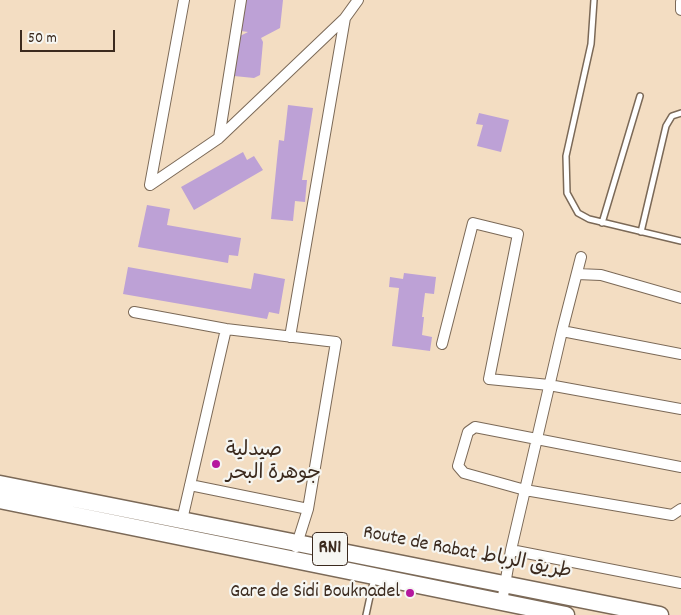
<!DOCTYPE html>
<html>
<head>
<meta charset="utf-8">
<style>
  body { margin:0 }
  #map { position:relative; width:681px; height:615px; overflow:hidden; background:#f3ddc2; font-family:Dekko,sans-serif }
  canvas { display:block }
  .scale { position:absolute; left:20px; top:30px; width:95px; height:22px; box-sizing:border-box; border:2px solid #3b2a1e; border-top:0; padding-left:6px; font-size:15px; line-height:18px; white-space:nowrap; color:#3b2a1e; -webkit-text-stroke:4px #f6f6f2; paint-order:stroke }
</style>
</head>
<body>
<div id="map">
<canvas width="681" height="615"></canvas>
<div class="scale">50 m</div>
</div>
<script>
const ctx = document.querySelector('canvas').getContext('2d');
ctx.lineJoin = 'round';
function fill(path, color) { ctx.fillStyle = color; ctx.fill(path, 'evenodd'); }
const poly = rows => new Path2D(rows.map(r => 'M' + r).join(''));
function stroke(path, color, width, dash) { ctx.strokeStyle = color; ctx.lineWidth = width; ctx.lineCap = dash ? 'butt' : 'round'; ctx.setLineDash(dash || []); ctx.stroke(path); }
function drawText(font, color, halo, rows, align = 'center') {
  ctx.font = font + ' Dekko,"Playpen Sans Arabic",sans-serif'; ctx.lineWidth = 4.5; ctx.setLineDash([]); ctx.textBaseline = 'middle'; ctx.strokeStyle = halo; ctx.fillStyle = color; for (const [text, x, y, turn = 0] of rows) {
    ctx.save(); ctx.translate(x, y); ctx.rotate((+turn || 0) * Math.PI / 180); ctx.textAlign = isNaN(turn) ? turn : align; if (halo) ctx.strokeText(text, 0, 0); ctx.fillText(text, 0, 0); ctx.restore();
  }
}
const building = poly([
  [244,0,283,0,280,28,261,38,263,42,260,75,254,78,234,76,238,37,248,32,241,31],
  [288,105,313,108,302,180,307,180,305,202,295,201,293,221,271,219,279,140,284,141],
  [479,113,509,120,501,152,477,146,483,125,476,124],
  [243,152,247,160,254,156,263,170,194,210,181,187],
  [147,205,170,209,167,225,241,238,238,256,229,255,228,263,138,247],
  [128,267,251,289,254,273,285,279,279,314,269,312,267,319,123,294],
  [404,273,436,277,434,294,425,293,422,317,424,317,422,335,432,337,430,351,392,346,399,288,389,287,390,277,403,279]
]);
const lane = poly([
  [594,0,591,44,566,156,567,193,578,213,589,219,681,241],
  [602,223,640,96],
  [641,232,666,126,672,116,681,113],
  [366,615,374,578]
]);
const street = poly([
  [681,2,681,10],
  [219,138,241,0],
  [150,185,219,138,345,18,358,0],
  [150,185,184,0],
  [577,274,601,275,681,298],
  [134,312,226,329,336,342,308,509,296,547],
  [562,331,681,354],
  [290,337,345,18],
  [442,344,473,223,518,234,489,379,549,385,681,409],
  [681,467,475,427,468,432,458,466,464,473,525,490,672,515,681,509],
  [190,485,308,509],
  [182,520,226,329],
  [511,550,562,331,581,257],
  [502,602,511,550,681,583]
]);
const primary = poly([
  [0,484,660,615],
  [0,500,566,615]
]);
const markers = [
  [216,464,5,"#b5179e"],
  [410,593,5,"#b5179e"]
];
const shields = [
  [330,549,35]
];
const shieldNames = [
  ["RN1",330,549]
];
const poiNames = [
  ["صيدلية",226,452],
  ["جوهرة البحر",226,475],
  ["Gare de Sidi Bouknadel",400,593,"right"]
];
const streetNames = [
  ["Route de Rabat طريق الرباط",467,554,11]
];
fill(building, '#bda1d6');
stroke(lane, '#7b6957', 8);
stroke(street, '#7b6957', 12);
stroke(primary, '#7b6957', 19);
stroke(lane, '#fff', 5);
stroke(street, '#fff', 10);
stroke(primary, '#fff', 16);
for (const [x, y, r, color] of markers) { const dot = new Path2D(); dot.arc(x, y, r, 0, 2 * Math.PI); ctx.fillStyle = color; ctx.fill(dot); stroke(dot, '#f6f6f2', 2); }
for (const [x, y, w] of shields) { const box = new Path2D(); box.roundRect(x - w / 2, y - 16.5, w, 33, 4); ctx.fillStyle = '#f6f6f2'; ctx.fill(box); stroke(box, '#3b2a1e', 1); }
drawText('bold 19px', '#3b2a1e', null, shieldNames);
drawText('20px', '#3b2a1e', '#f6f6f2', poiNames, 'left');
drawText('20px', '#3b2a1e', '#f6f6f2', streetNames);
</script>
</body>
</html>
